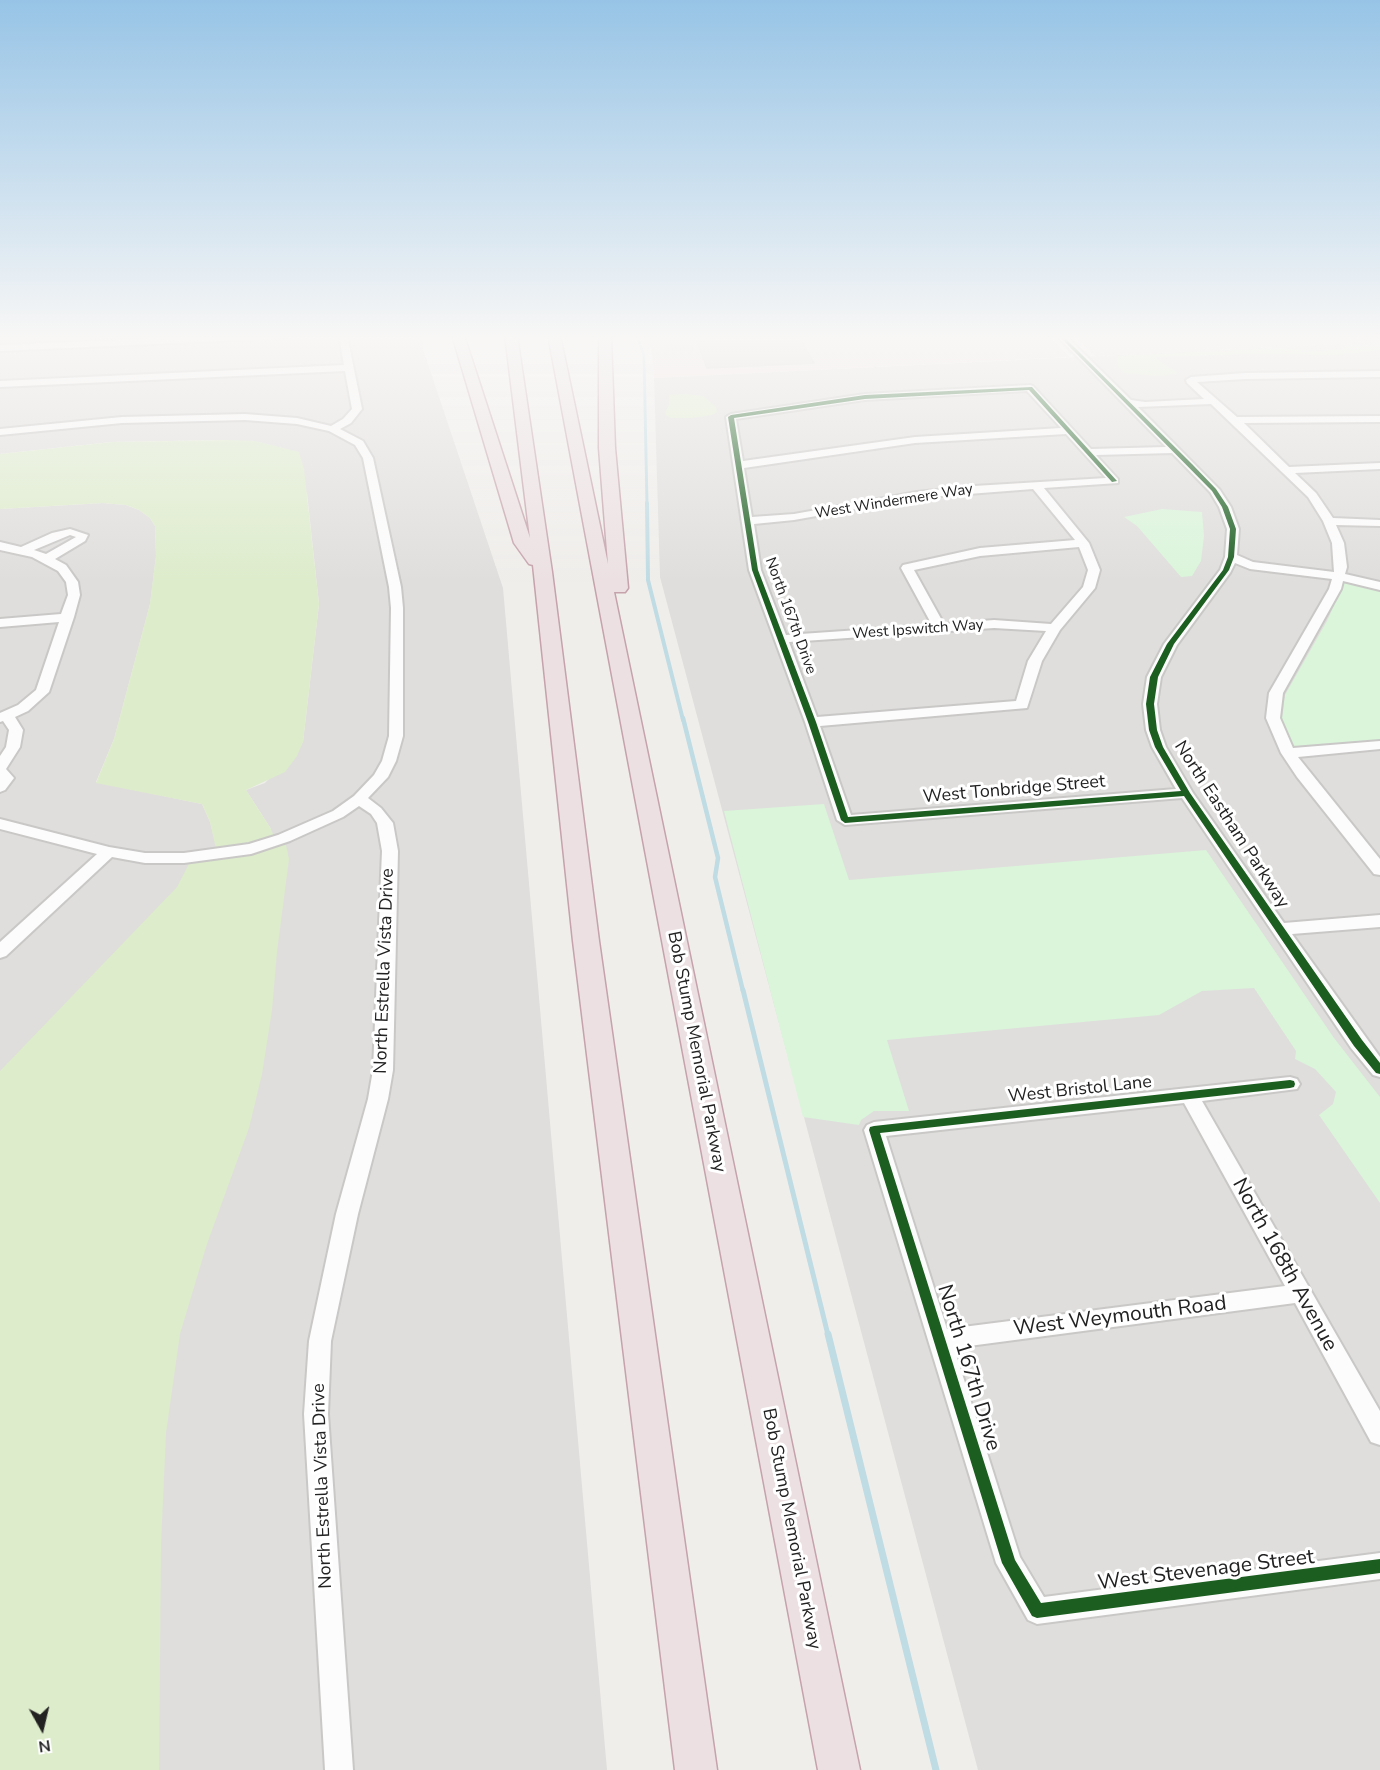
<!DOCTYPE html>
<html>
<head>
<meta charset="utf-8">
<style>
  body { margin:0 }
  #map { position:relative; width:1380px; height:1770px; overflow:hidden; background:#f0eeeb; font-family:"Nunito Sans",sans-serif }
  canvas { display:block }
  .north { position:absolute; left:12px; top:1698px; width:60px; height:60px; -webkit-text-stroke:4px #fff; paint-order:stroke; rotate:172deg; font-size:16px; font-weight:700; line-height:24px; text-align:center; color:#222 }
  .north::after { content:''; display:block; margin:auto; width:21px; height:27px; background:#222; clip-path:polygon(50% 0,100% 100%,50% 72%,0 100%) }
</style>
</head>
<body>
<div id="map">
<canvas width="1380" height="1770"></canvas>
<div class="north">N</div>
</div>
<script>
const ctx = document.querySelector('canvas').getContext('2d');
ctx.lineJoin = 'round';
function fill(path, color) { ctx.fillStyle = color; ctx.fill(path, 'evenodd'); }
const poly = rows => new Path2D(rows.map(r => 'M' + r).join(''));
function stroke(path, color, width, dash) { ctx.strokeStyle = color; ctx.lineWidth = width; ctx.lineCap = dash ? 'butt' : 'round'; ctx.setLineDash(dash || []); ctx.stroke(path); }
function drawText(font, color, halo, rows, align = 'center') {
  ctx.font = font + ' "Nunito Sans",sans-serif'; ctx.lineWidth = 6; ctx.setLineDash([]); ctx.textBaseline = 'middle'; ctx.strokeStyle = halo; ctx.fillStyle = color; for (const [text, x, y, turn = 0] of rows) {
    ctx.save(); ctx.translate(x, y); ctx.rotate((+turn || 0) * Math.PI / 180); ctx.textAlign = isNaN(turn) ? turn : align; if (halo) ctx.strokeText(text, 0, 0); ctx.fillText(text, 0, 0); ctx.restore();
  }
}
const residential = poly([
  [0,335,422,335,423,349,503,588,607,1770,0,1770,0,509,103,503,126,505,139,510,150,518,155,526,156,556,150,604,114,739,96,782,202,804,210,822,217,849,271,829,246,790,265,783,303,742,319,604,307,493,229,440,112,442,0,454],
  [1380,342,1380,1770,978,1770,660,577,654,378]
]);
const commercial = poly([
  [648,335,1048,335,1070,357,654,378,653,361],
  [1072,335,1380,335,1380,342,1095,356]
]);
const grass = poly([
  [1380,343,1380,350,1336,355,1255,354,1158,357,1156,359,1178,373,1160,376,1124,373,1119,367,1117,359,1118,356,1275,348,1317,351,1343,349,1346,347,1345,345],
  [685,394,703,396,716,407,717,412,712,415,692,418,671,418,666,415,665,412,669,405,669,395],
  [229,440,255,441,299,452,304,469,319,604,303,742,297,756,285,772,246,790,271,829,274,837,286,845,289,859,277,952,272,1010,262,1074,249,1128,207,1244,180,1334,166,1433,161,1544,159,1770,0,1770,0,1071,177,887,195,852,216,849,210,822,202,804,96,783,114,739,150,604,156,556,155,526,150,518,139,510,126,505,103,503,0,509,0,454,112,442]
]);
const park = poly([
  [1162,509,1202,512,1204,536,1201,561,1192,576,1181,577,1137,526,1124,517],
  [1345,581,1380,590,1380,740,1294,748,1282,719,1285,695,1327,621],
  [824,804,849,880,1206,850,1334,1038,1380,1097,1380,1203,1319,1115,1333,1104,1336,1092,1315,1069,1295,1059,1296,1051,1254,988,1202,991,1159,1015,887,1040,909,1111,874,1111,861,1120,859,1125,803,1117,724,811]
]);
const parking = poly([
  [662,335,686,335,694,351,669,352]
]);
const streamFar4 = poly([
  [637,335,644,356,647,505]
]);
const streamFar3 = poly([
  [647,503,648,580,683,720]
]);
const streamFar2 = poly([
  [683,718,718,858,715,877,743,991]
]);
const streamFar1 = poly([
  [743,990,828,1335]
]);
const stream = poly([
  [828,1334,936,1770]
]);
const building = poly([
  [792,335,799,337,814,363,707,368,697,341,706,341,705,339,792,335]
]);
const minor = poly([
  [237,335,289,335,285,338,0,351,0,345,237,335],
  [339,335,347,335,362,409,351,423,340,429,363,441,373,458,401,587,403,608,403,736,396,761,388,777,368,798,381,808,393,823,398,851,393,1070,388,1099,358,1214,331,1341,328,1414,353,1770,325,1770,304,1414,309,1341,336,1214,368,1099,373,1070,382,851,377,823,371,814,359,806,343,817,290,841,251,854,184,863,145,863,112,857,6,956,0,958,0,942,97,854,0,829,0,819,109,847,145,853,184,853,249,844,278,835,333,811,354,796,374,775,382,761,389,736,391,608,389,587,363,458,355,445,329,431,297,424,245,420,122,423,0,435,0,429,122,417,245,414,297,418,331,426,343,419,352,409,345,371,0,387,0,381,344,365,339,335],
  [1056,335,1065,335,1131,400,1145,402,1204,399,1187,383,1186,380,1191,377,1245,373,1380,371,1380,377,1245,379,1197,382,1237,417,1380,416,1380,422,1244,423,1289,467,1380,463,1380,469,1295,473,1316,493,1333,518,1380,520,1380,526,1336,525,1344,543,1347,567,1345,574,1380,582,1380,590,1343,581,1341,589,1283,693,1280,718,1293,748,1380,741,1380,749,1298,757,1380,859,1380,875,1374,874,1297,777,1281,753,1266,718,1269,693,1329,589,1332,579,1250,569,1235,563,1230,573,1177,645,1161,677,1157,704,1160,730,1166,747,1193,793,1284,923,1380,915,1380,927,1292,934,1380,1057,1380,1077,1373,1075,1351,1048,1182,798,845,825,837,820,805,722,749,570,726,417,731,414,865,394,1030,385,1033,386,1091,449,1166,447,1056,335],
  [1027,391,1061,428,915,437,743,461,736,419,865,400,1027,391],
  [1211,404,1308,497,1323,521,1332,543,1334,572,1253,562,1237,555,1239,529,1231,507,1220,490,1138,407,1211,404],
  [1066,434,1106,478,974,486,917,492,794,514,752,517,744,468,915,443,1066,434],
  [1172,453,1210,492,1219,507,1227,529,1225,557,1220,570,1164,644,1147,677,1143,704,1146,730,1152,747,1176,789,851,815,820,726,1027,708,1042,661,1060,630,1095,588,1100,570,1089,543,1044,488,1118,483,1118,479,1096,455,1172,453],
  [1033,489,1075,540,980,548,903,565,901,568,932,625,786,635,761,570,754,524,794,520,917,498,1033,489],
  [1079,547,1088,570,1083,587,1051,624,994,620,944,624,914,570,980,556,1079,547],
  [994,628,1046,631,1028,661,1016,701,817,717,789,642,994,628],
  [70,529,88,535,85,541,55,559,66,565,78,582,80,595,74,617,49,692,28,711,15,717,23,730,20,747,6,769,14,778,5,790,0,792,0,756,6,747,9,730,3,721,0,722,0,713,18,705,36,690,59,622,0,627,0,619,61,614,68,595,66,582,58,571,32,557,0,550,0,542,21,547,52,533,70,529],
  [70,535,76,537,46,554,34,550,70,535],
  [1290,1077,1297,1079,1300,1084,1297,1089,1202,1101,1380,1411,1380,1445,1371,1442,1295,1303,954,1348,1020,1557,1044,1597,1380,1553,1380,1579,1037,1624,1028,1620,996,1563,864,1130,867,1125,874,1122,1290,1077],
  [1184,1103,1285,1286,947,1329,886,1136,1184,1103]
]);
const highway = poly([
  [452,335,464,335,530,538,505,335,517,335,552,572,599,941,717,1770,675,1770,573,941,533,565,529,564,514,543,452,335],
  [548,335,560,335,608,564,599,448,599,335,611,335,615,448,628,588,625,592,614,592,860,1770,818,1770,548,335]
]);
const cycleway = poly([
  [1058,335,1062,335,1192,464,1216,489,1228,507,1236,529,1234,557,1229,570,1174,644,1158,677,1154,704,1157,730,1163,747,1190,793,1362,1040,1380,1063,1380,1074,1376,1073,1354,1046,1184,796,845,823,841,820,808,722,752,570,728,417,731,415,865,395,1032,387,1117,481,1112,482,1029,390,865,399,734,418,758,570,816,722,848,817,1181,791,1155,747,1149,730,1146,704,1150,677,1167,644,1223,570,1228,557,1230,529,1222,507,1212,491,1058,335],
  [1290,1080,1294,1081,1295,1084,1294,1087,1290,1088,880,1133,1015,1560,1041,1603,1380,1559,1380,1573,1037,1618,1032,1616,1002,1563,869,1130,870,1127,874,1126,1290,1080]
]);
const farStreetnames = [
  ["West Windermere Way",894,502,-9],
  ["North 167th Drive",790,616,70],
  ["West Ipswitch Way",918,630,-4]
];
const streetNames = [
  ["West Tonbridge Street",1014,790,-5],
  ["North Eastham Parkway",1231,825,57],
  ["North Estrella Vista Drive",385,971,-88],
  ["Bob Stump Memorial Parkway",696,1052,79],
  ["West Bristol Lane",1080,1090,-6],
  ["North Estrella Vista Drive",323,1486,-92],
  ["Bob Stump Memorial Parkway",791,1529,79]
];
const nearStreetnames = [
  ["North 168th Avenue",1284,1265,61],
  ["West Weymouth Road",1120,1317,-7],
  ["North 167th Drive",968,1368,73],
  ["West Stevenage Street",1206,1571,-7]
];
fill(residential, '#dfdedc');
fill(commercial, '#f1e3e1');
fill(grass, '#ddeccb');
fill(park, '#daf5da');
fill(parking, '#e0dfde');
stroke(streamFar4, '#bfdbe3', 3);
stroke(streamFar3, '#bfdbe3', 4);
stroke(streamFar2, '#bfdbe3', 4.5);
stroke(streamFar1, '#bfdbe3', 5);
stroke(stream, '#bfdbe3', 7);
fill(building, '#d7d4d2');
stroke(building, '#d3d0cc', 1.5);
stroke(minor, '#c9c8c7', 4);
stroke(highway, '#c5a2ac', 3);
fill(minor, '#fdfcfc');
fill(highway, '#ece0e2');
fill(cycleway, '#1b5e20');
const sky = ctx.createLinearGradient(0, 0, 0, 582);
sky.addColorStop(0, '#97c4e6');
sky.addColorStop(0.58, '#f8f7f6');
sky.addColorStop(1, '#f8f7f600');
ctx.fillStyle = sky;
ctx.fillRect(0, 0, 1380, 582);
drawText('15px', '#222', '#fff', farStreetnames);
drawText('18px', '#222', '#fff', streetNames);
drawText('21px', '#222', '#fff', nearStreetnames);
</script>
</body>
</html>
